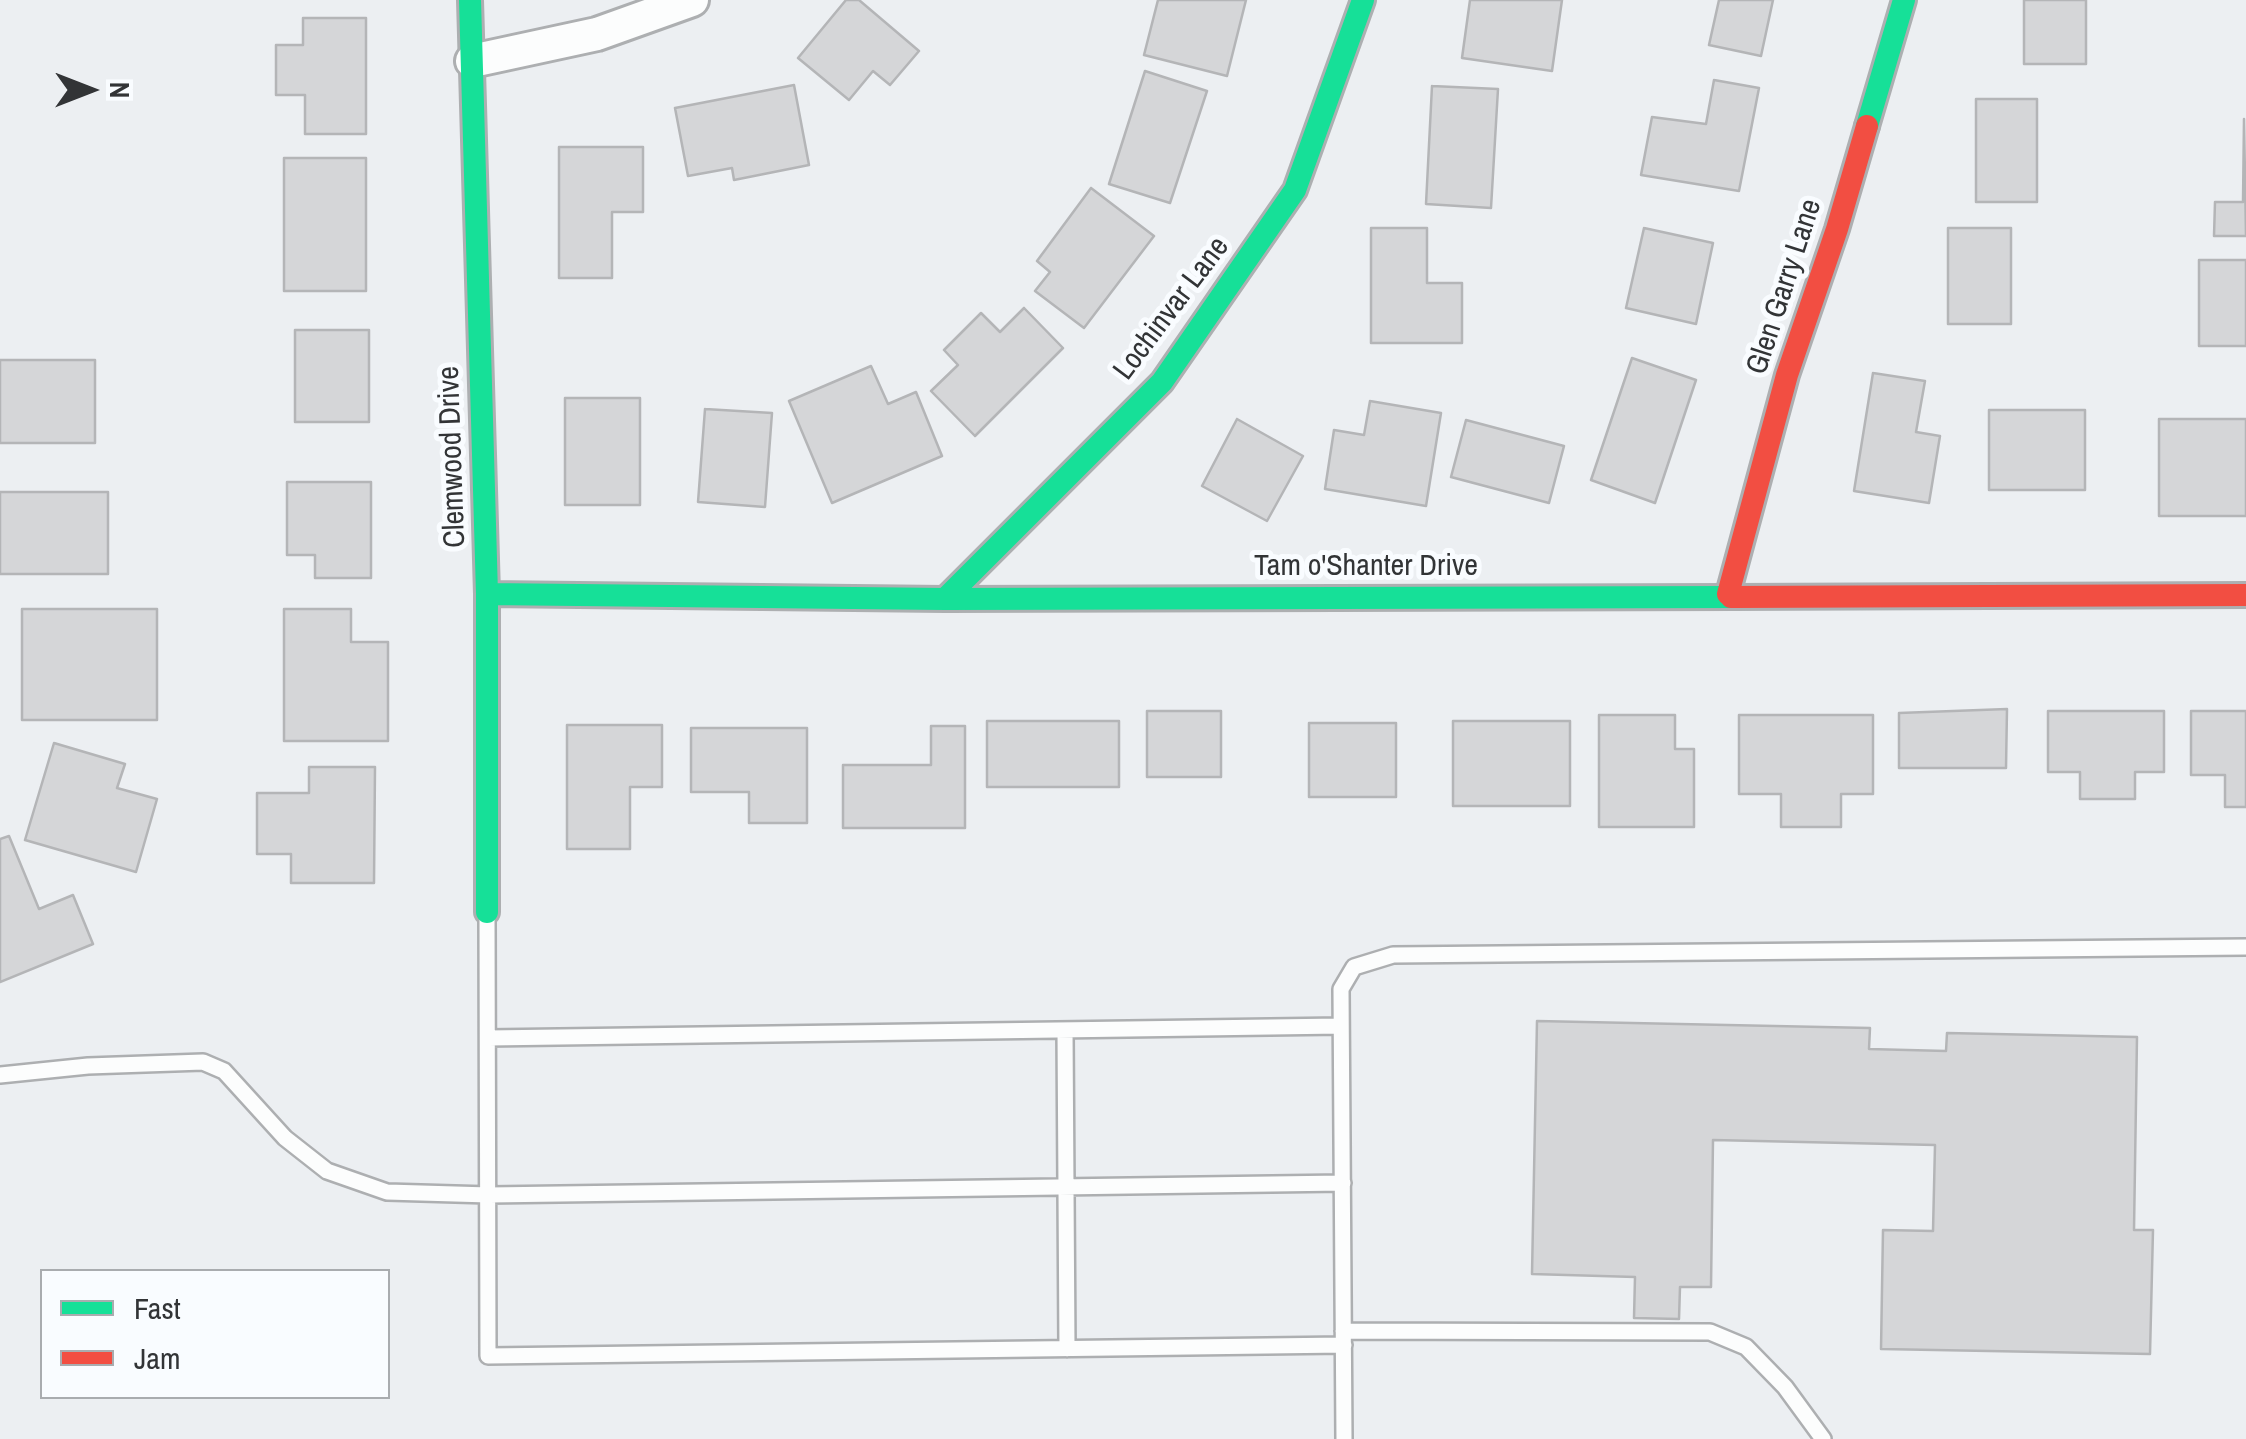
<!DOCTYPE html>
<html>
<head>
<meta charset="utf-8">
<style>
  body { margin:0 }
  #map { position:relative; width:2246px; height:1439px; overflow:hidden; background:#eceff2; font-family:"Archivo Narrow",sans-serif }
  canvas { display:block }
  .legend { position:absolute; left:40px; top:1269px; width:350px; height:130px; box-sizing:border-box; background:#f9fcff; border:2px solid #a9acaf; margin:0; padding:12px 18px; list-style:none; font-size:30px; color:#323436 }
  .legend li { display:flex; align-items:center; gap:20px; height:50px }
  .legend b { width:50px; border:2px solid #a9acaf }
  .north { position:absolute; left:40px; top:40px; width:100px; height:100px; -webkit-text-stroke:8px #f9fcff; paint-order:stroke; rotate:90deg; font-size:28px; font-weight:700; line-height:40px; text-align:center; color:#323436 }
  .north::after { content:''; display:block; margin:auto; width:35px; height:45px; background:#323436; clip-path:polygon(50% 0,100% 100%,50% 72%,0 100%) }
</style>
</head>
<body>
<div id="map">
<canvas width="2246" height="1439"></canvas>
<ul class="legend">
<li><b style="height:12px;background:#16e098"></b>Fast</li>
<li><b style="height:12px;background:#f24e42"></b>Jam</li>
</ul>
<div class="north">N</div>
</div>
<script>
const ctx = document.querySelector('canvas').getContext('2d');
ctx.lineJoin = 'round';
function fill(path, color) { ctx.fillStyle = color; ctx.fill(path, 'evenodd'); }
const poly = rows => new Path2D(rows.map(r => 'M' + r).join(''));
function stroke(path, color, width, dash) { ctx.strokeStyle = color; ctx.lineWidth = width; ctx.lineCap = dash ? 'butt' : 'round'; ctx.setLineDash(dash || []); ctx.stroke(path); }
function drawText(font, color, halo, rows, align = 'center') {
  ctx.font = font + ' "Archivo Narrow",sans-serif'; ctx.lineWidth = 10; ctx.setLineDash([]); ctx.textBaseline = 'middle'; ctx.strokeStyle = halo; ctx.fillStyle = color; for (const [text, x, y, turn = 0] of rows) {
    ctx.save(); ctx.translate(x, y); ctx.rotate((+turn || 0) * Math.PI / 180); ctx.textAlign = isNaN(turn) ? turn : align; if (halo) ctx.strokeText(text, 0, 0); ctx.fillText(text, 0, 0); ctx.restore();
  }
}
const building = poly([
  [846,0,859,0,919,51,890,85,873,71,849,100,798,58,846,0],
  [1158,0,1246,0,1227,76,1144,55,1158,0],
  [1470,0,1562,0,1552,71,1462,58,1470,0],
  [1719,0,1773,0,1761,56,1709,45,1719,0],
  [2024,0,2086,0,2086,64,2024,64,2024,0],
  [303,18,366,18,366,134,305,134,305,95,276,95,276,45,303,45,303,18],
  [1145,71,1207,91,1170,203,1109,184,1145,71],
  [1714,80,1759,88,1739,191,1641,175,1652,117,1706,124,1714,80],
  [794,85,809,165,734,180,732,168,688,176,675,108,794,85],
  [1432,86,1498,89,1491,208,1426,204,1432,86],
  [1976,99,2037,99,2037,202,1976,202,1976,99],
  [2244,119,2246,236,2214,236,2215,202,2243,202,2244,119],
  [559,147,643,147,643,212,612,212,612,278,559,278,559,147],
  [284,158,366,158,366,291,284,291,284,158],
  [1091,188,1154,236,1084,328,1035,291,1050,272,1037,261,1091,188],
  [1371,228,1427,228,1427,283,1462,283,1462,343,1371,343,1371,228],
  [1644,228,1713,243,1696,324,1626,308,1644,228],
  [1948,228,2011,228,2011,324,1948,324,1948,228],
  [2199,260,2246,260,2246,346,2199,346,2199,260],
  [1024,308,1063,348,975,436,931,391,958,365,944,350,981,313,1000,332,1024,308],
  [295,330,369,330,369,422,295,422,295,330],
  [1632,358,1696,380,1655,503,1591,480,1632,358],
  [0,360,95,360,95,443,0,443,0,360],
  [871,366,888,404,916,392,942,456,832,503,789,401,871,366],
  [1873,373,1925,381,1916,432,1940,436,1929,503,1854,491,1873,373],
  [565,398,640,398,640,505,565,505,565,398],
  [1370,401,1441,413,1426,506,1325,489,1334,430,1364,435,1370,401],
  [705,409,772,413,765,507,698,502,705,409],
  [1989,410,2085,410,2085,490,1989,490,1989,410],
  [1237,419,1303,456,1267,521,1202,486,1237,419],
  [2159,419,2246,419,2246,516,2159,516,2159,419],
  [1466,420,1564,446,1549,503,1451,477,1466,420],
  [287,482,371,482,371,578,315,578,315,555,287,555,287,482],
  [0,492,108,492,108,574,0,574,0,492],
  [22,609,157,609,157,720,22,720,22,609],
  [284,609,351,609,351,642,388,642,388,741,284,741,284,609],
  [2007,709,2006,768,1899,768,1899,713,2007,709],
  [1147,711,1221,711,1221,777,1147,777,1147,711],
  [2048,711,2164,711,2164,772,2135,772,2135,799,2080,799,2080,772,2048,772,2048,711],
  [2191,711,2246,711,2246,807,2225,807,2225,775,2191,775,2191,711],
  [1599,715,1675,715,1675,749,1694,749,1694,827,1599,827,1599,715],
  [1739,715,1873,715,1873,794,1841,794,1841,827,1781,827,1781,794,1739,794,1739,715],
  [987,721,1119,721,1119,787,987,787,987,721],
  [1453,721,1570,721,1570,806,1453,806,1453,721],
  [1309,723,1396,723,1396,797,1309,797,1309,723],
  [567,725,662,725,662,787,630,787,630,849,567,849,567,725],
  [931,726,965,726,965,828,843,828,843,765,931,765,931,726],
  [691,728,807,728,807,823,749,823,749,792,691,792,691,728],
  [54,743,125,764,117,788,157,799,136,872,25,840,54,743],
  [309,767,375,767,374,883,291,883,291,854,257,854,257,793,309,793,309,767],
  [9,836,39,909,73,895,93,944,0,982,0,839,9,836],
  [1537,1021,1870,1028,1869,1049,1946,1051,1947,1033,2137,1037,2134,1230,2153,1230,2150,1354,1881,1349,1883,1230,1933,1231,1935,1145,1713,1140,1711,1287,1680,1287,1679,1319,1634,1318,1635,1277,1532,1274,1537,1021]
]);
const lane = poly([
  [487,916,488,1356,1344,1345],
  [1065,1030,1067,1349],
  [488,1038,1341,1026],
  [0,1075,88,1066,203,1062,224,1071,285,1138,327,1171,387,1192,489,1195,1343,1183],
  [1343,1331,1710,1332,1746,1347,1785,1387,1823,1439],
  [1344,1439,1341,989,1354,967,1393,955,2246,947]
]);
const street = poly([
  [472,61,597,34,692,0]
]);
const fast = poly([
  [470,0,487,594,487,912],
  [1867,126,1904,0],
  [487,594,945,599,1731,597],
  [945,599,1162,382,1295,190,1363,0]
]);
const jam = poly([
  [1728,594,1787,375,1837,229,1867,126],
  [1731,597,2246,595]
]);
const streetNames = [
  ["Glen Garry Lane",1785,287,-72],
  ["Lochinvar Lane",1172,309,-53],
  ["Clemwood Drive",453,457,-92],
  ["Tam o'Shanter Drive",1366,567]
];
fill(building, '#d5d6d8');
stroke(building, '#b4b5b7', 2.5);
stroke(lane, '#adafb1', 20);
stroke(street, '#adafb1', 38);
stroke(fast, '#adafb1', 28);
stroke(jam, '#adafb1', 28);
stroke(lane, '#fcfdfd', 15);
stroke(street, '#fcfdfd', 32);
stroke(fast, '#16e098', 22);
stroke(jam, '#f24e42', 22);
drawText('30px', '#323436', '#f9fcff', streetNames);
</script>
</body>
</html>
